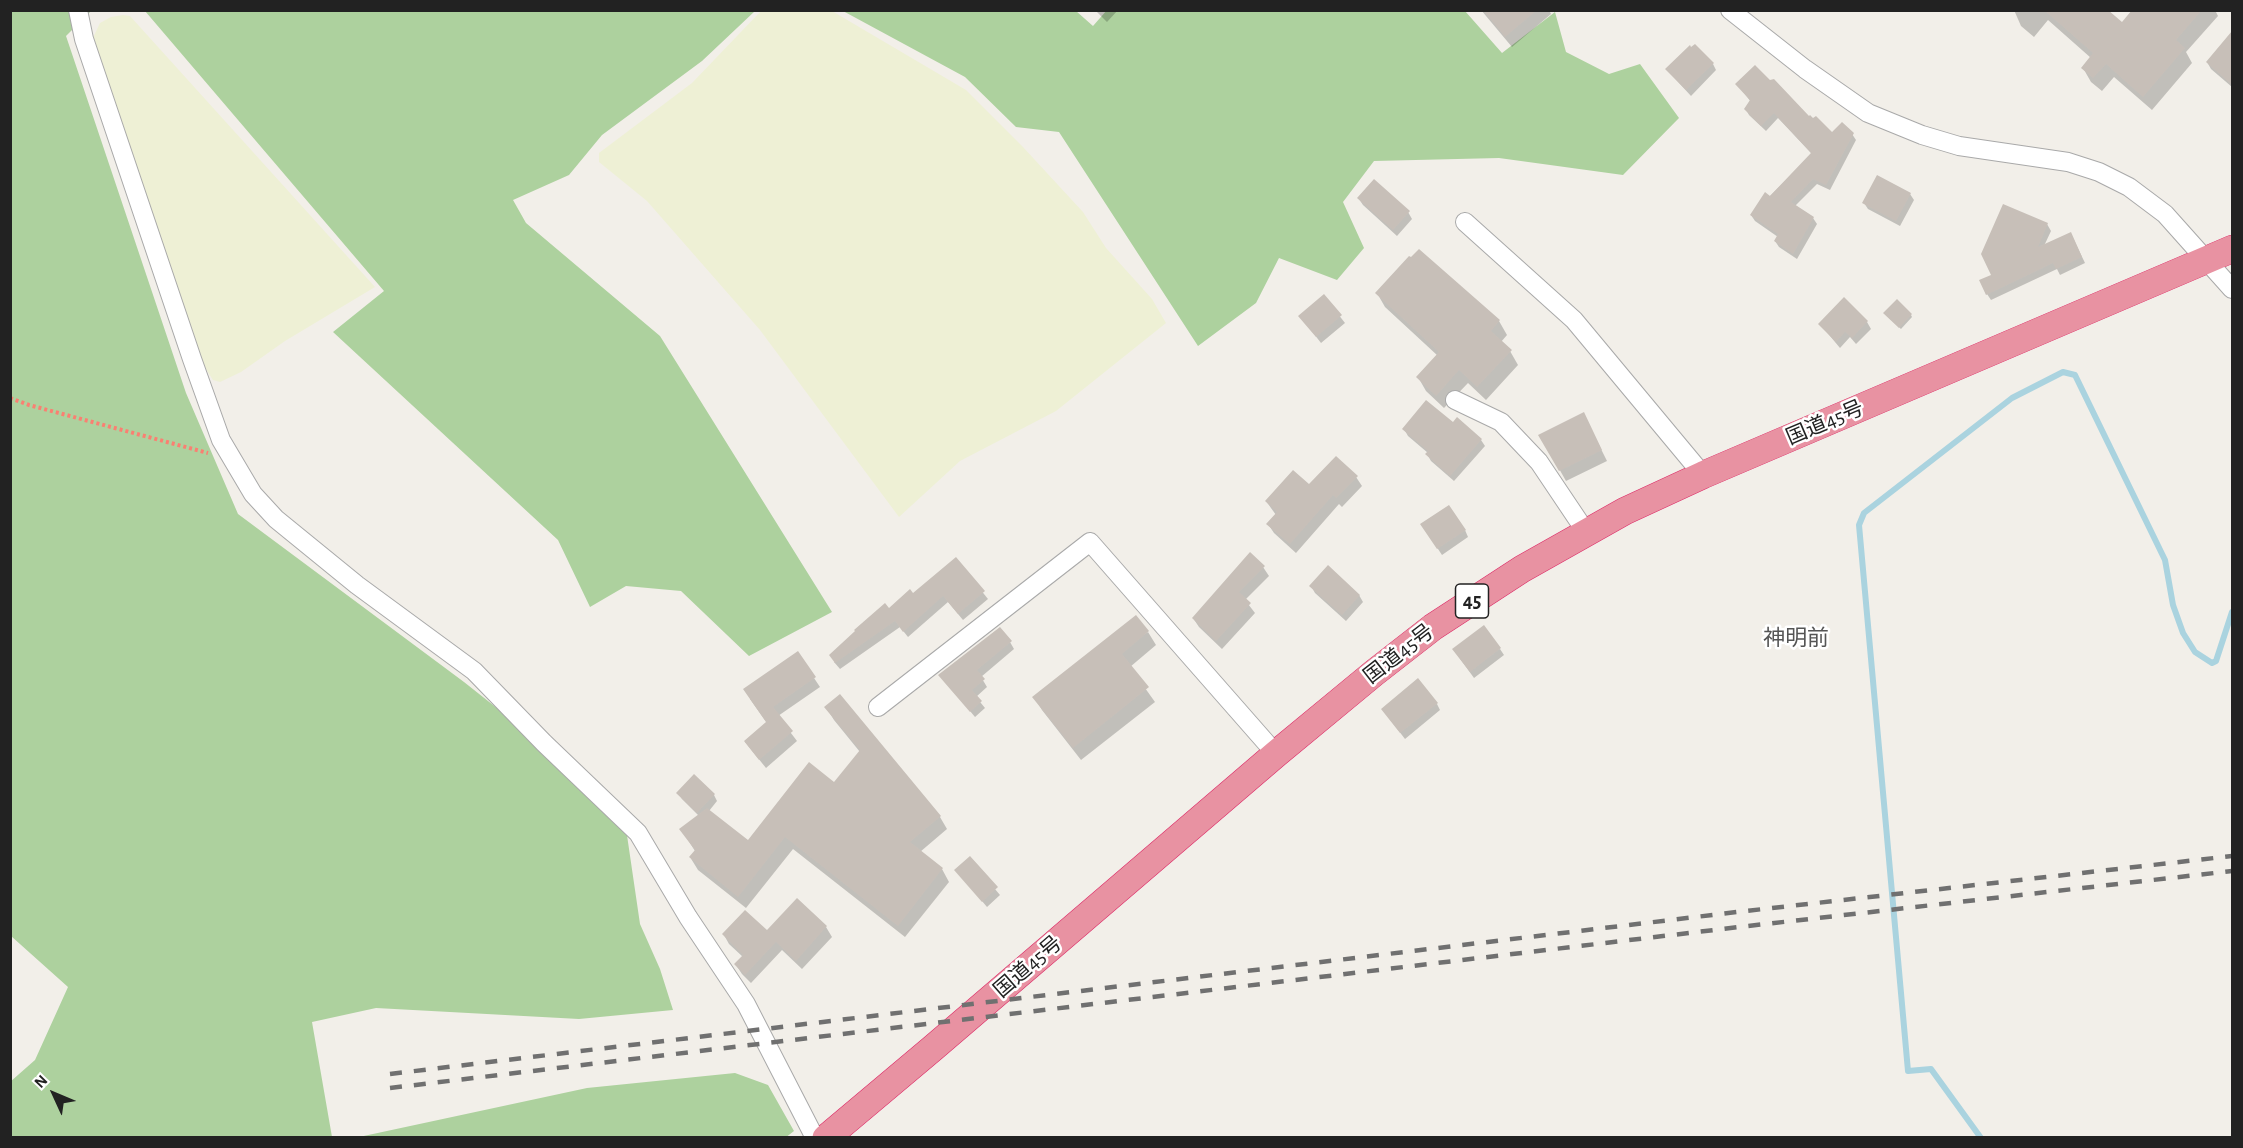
<!DOCTYPE html>
<html>
<head>
<meta charset="utf-8">
<style>
  body { margin:0 }
  #map { position:relative; width:2243px; height:1148px; overflow:hidden; background:#f2efe9; font-family:"Alegreya Sans",sans-serif }
  canvas { display:block }
  .frame { position:absolute; inset:0; border:12px solid #222; pointer-events:none }
  .north { position:absolute; left:24px; top:1064px; width:60px; height:60px; -webkit-text-stroke:4px #fff; paint-order:stroke; rotate:314deg; font-size:16px; font-weight:700; line-height:24px; text-align:center; color:#222 }
  .north::after { content:''; display:block; margin:auto; width:21px; height:27px; background:#222; clip-path:polygon(50% 0,100% 100%,50% 72%,0 100%) }
</style>
</head>
<body>
<div id="map">
<canvas width="2243" height="1148"></canvas>
<div class="frame"></div>
<div class="north">N</div>
</div>
<script>
const ctx = document.querySelector('canvas').getContext('2d');
ctx.lineJoin = 'round';
function fill(path, color) { ctx.fillStyle = color; ctx.fill(path, 'evenodd'); }
const poly = rows => new Path2D(rows.map(r => 'M' + r).join(''));
function stroke(path, color, width, dash) { ctx.strokeStyle = color; ctx.lineWidth = width; ctx.lineCap = dash ? 'butt' : 'round'; ctx.setLineDash(dash || []); ctx.stroke(path); }
function drawText(font, color, halo, rows, align = 'center') {
  ctx.font = font + ' "Alegreya Sans","Noto Sans JP",sans-serif'; ctx.lineWidth = 5; ctx.setLineDash([]); ctx.textBaseline = 'middle'; ctx.strokeStyle = halo; ctx.fillStyle = color; for (const [text, x, y, turn = 0] of rows) {
    ctx.save(); ctx.translate(x, y); ctx.rotate((+turn || 0) * Math.PI / 180); ctx.textAlign = isNaN(turn) ? turn : align; if (halo) ctx.strokeText(text, 0, 0); ctx.fillText(text, 0, 0); ctx.restore();
  }
}
const farmland = poly([
  [761,11,832,11,966,90,1023,147,1083,212,1106,248,1152,299,1166,323,1056,411,960,461,899,517,760,330,647,201,599,162,599,153,692,83],
  [123,15,130,16,375,287,285,341,241,372,220,382,213,380,200,360,92,40,100,23,111,17]
]);
const forest = poly([
  [1107,10,1465,11,1502,53,1555,12,1566,52,1609,74,1640,64,1679,118,1623,175,1499,158,1374,161,1343,202,1364,248,1337,280,1279,258,1256,303,1198,346,1059,132,1016,127,965,77,843,11,1076,11,1093,26],
  [11,11,91,11,66,36,186,393,238,514,464,682,623,808,640,924,660,969,673,1010,579,1019,376,1008,312,1022,332,1137,11,1137,10,1082,35,1060,68,987,11,936],
  [145,11,755,11,702,61,602,135,569,175,513,200,526,223,660,336,832,612,749,656,681,591,626,586,590,607,558,540,333,332,384,291],
  [735,1073,768,1085,794,1131,785,1138,359,1137,587,1088]
]);
const shadow = poly([
  [1095,10,1118,10,1107,22],
  [1481,10,1549,10,1551,14,1512,47],
  [2014,10,2105,10,2122,25,2134,10,2215,10,2218,16,2186,52,2192,63,2152,110,2114,77,2102,91,2091,82,2083,68,2091,58,2048,20,2034,37,2021,26],
  [2226,41,2232,46,2232,87,2211,69,2207,62],
  [1713,64,1716,70,1691,96,1667,70],
  [1737,84,1809,118,1832,134,1852,134,1856,140,1830,190,1817,184,1795,206,1813,218,1817,224,1797,259,1779,247,1775,241,1778,237,1755,221,1751,215,1812,154,1778,118,1766,131,1749,115,1746,109,1751,102],
  [1910,194,1914,200,1900,226,1868,209,1864,203],
  [1359,199,1408,212,1412,219,1397,236,1363,205],
  [2047,224,2051,231,2044,246,2074,240,2085,263,2060,275,2057,269,1991,300,1987,294,1993,276],
  [1377,293,1499,321,1507,335,1501,342,1510,351,1518,365,1486,400,1468,383,1444,408,1426,391,1418,377,1438,356,1385,307],
  [1324,296,1345,323,1321,343,1300,316],
  [1911,315,1912,317,1901,329,1887,316],
  [1867,322,1871,329,1856,344,1850,337,1840,348,1820,324],
  [1453,424,1481,440,1485,446,1454,481,1431,461,1427,454,1428,453,1408,436,1404,429],
  [1589,425,1607,461,1566,481,1540,435],
  [1356,477,1362,486,1342,507,1339,504,1296,553,1274,533,1268,524,1276,515,1266,501],
  [1465,530,1468,537,1442,555,1426,531],
  [956,559,988,599,963,620,948,602,908,637,900,627,840,669,834,662,889,610,913,595],
  [1263,567,1269,576,1245,600,1255,613,1222,649,1199,627,1193,618],
  [1311,586,1359,595,1363,602,1346,621,1315,593],
  [1148,632,1156,645,1130,667,1155,702,1081,760,1042,710,1034,697],
  [1010,642,1014,649,981,677,987,687,976,697,985,708,975,717,940,675],
  [1500,649,1504,655,1474,678,1458,656],
  [814,678,820,687,778,716,797,741,766,768,745,742,767,723,750,699],
  [1437,704,1440,710,1405,739,1382,709],
  [826,707,940,817,947,829,920,852,942,869,949,882,905,937,793,849,746,908,698,870,690,857,695,851,681,829,699,816,682,799,678,793,714,795,717,801,709,811,748,842,834,784,860,752,834,720],
  [969,858,1000,895,987,907,956,870],
  [826,927,832,937,802,969,782,950,751,983,742,974,736,965,743,957,729,944,724,935]
]);
const stream = poly([
  [1981,1138,1931,1069,1908,1071,1859,525,1864,513,2012,398,2063,372,2075,375,2165,560,2173,605,2183,633,2195,652,2212,663,2216,661,2232,612]
]);
const building = poly([
  [1483,10,1537,10,1505,37],
  [2044,10,2108,10,2122,22,2132,10,2202,10,2176,40,2185,48,2143,97,2106,64,2093,78,2081,68,2093,53],
  [2232,31,2232,85,2206,62],
  [1695,44,1714,63,1686,90,1665,69,1690,45,1691,47],
  [1755,65,1770,80,1774,79,1809,116,1810,115,1813,118,1816,116,1832,132,1842,122,1854,133,1826,185,1813,179,1791,202,1814,217,1793,254,1774,241,1778,234,1750,215,1765,192,1770,196,1811,153,1774,113,1761,126,1744,109,1750,100,1735,84],
  [1877,175,1911,193,1896,221,1862,203],
  [1374,179,1410,211,1393,230,1357,198],
  [2003,204,2048,223,2038,247,2071,232,2082,257,2056,269,2053,263,1986,295,1979,280,1991,275,1981,254],
  [1419,249,1500,320,1491,331,1512,350,1477,387,1459,370,1436,396,1416,377,1439,352,1375,293,1409,256,1411,257],
  [1324,294,1342,315,1316,337,1298,316],
  [1844,297,1868,321,1852,338,1845,332,1836,342,1818,324],
  [1897,299,1912,314,1899,328,1883,313],
  [1426,400,1453,422,1457,417,1482,439,1450,476,1425,454,1428,451,1402,429],
  [1584,412,1602,450,1559,471,1538,435],
  [1336,456,1358,476,1336,498,1333,495,1290,544,1266,524,1277,512,1265,501,1293,470,1309,484],
  [1449,505,1466,530,1437,549,1420,524],
  [1250,552,1265,566,1239,592,1251,603,1216,641,1192,618],
  [956,557,985,591,958,614,943,596,903,632,895,621,835,663,829,655,855,631,854,630,885,603,889,608,910,589,913,593],
  [1328,565,1360,595,1342,615,1309,586],
  [1136,615,1149,631,1122,654,1149,687,1073,748,1032,697],
  [1484,625,1501,648,1470,672,1452,649],
  [1000,627,1012,641,977,670,985,679,972,690,982,701,970,712,938,675],
  [798,651,816,677,773,707,793,731,759,760,744,741,766,722,743,689],
  [1418,678,1438,703,1400,733,1381,709],
  [840,694,941,816,910,842,943,868,898,926,785,837,738,897,689,857,695,850,679,829,707,808,748,840,809,762,834,782,860,750,824,707],
  [694,774,715,794,697,813,676,793],
  [970,856,998,887,982,902,954,870],
  [797,898,827,926,796,961,776,942,745,975,734,964,743,955,722,934,745,910,767,930]
]);
const path = poly([
  [10,398,29,405,208,453]
]);
const minor = poly([
  [78,10,84,39,192,359,221,440,253,494,276,519,357,585,474,671,544,743,638,833,688,917,746,1004,815,1138],
  [1730,10,1805,69,1868,113,1922,135,1959,146,2068,162,2099,172,2129,187,2165,214,2232,289],
  [1465,222,1574,320,1703,475],
  [1455,400,1501,422,1539,462,1586,532],
  [878,707,1090,542,1276,754]
]);
const highway = poly([
  [826,1138,933,1048,1276,754,1374,673,1433,627,1522,569,1625,511,1703,475,2232,249]
]);
const rail = poly([
  [390,1074,1737,912,2232,856],
  [390,1088,1739,927,2232,871]
]);
const shields = [
  [1472,601,33]
];
const shieldNames = [
  ["45",1472,601]
];
const streetNames = [
  ["国道45号",1825,423,-23],
  ["国道45号",1399,654,-38],
  ["国道45号",1028,967,-41]
];
const neighbourhoodNames = [
  ["神明前",1796,638]
];
fill(farmland, '#eef0d5');
fill(forest, '#add19e');
fill(shadow, '#0003');
stroke(stream, '#aad3df', 6);
fill(building, '#c7bfb8');
stroke(minor, '#a9a9a9', 20);
stroke(highway, '#dc2a67', 28);
stroke(path, '#fa8072', 4, [3, 3]);
stroke(minor, '#fff', 18);
stroke(highway, '#e892a2', 27);
stroke(rail, '#707070', 4.5, [12, 12]);
for (const [x, y, w] of shields) { const box = new Path2D(); box.roundRect(x - w / 2, y - 17, w, 34, 4.5); ctx.fillStyle = '#fff'; ctx.fill(box); stroke(box, '#222', 1.5); }
drawText('bold 20px', '#222', null, shieldNames);
drawText('21px', '#222', '#fff', streetNames);
drawText('22px', '#555', '#fff', neighbourhoodNames);
</script>
</body>
</html>
